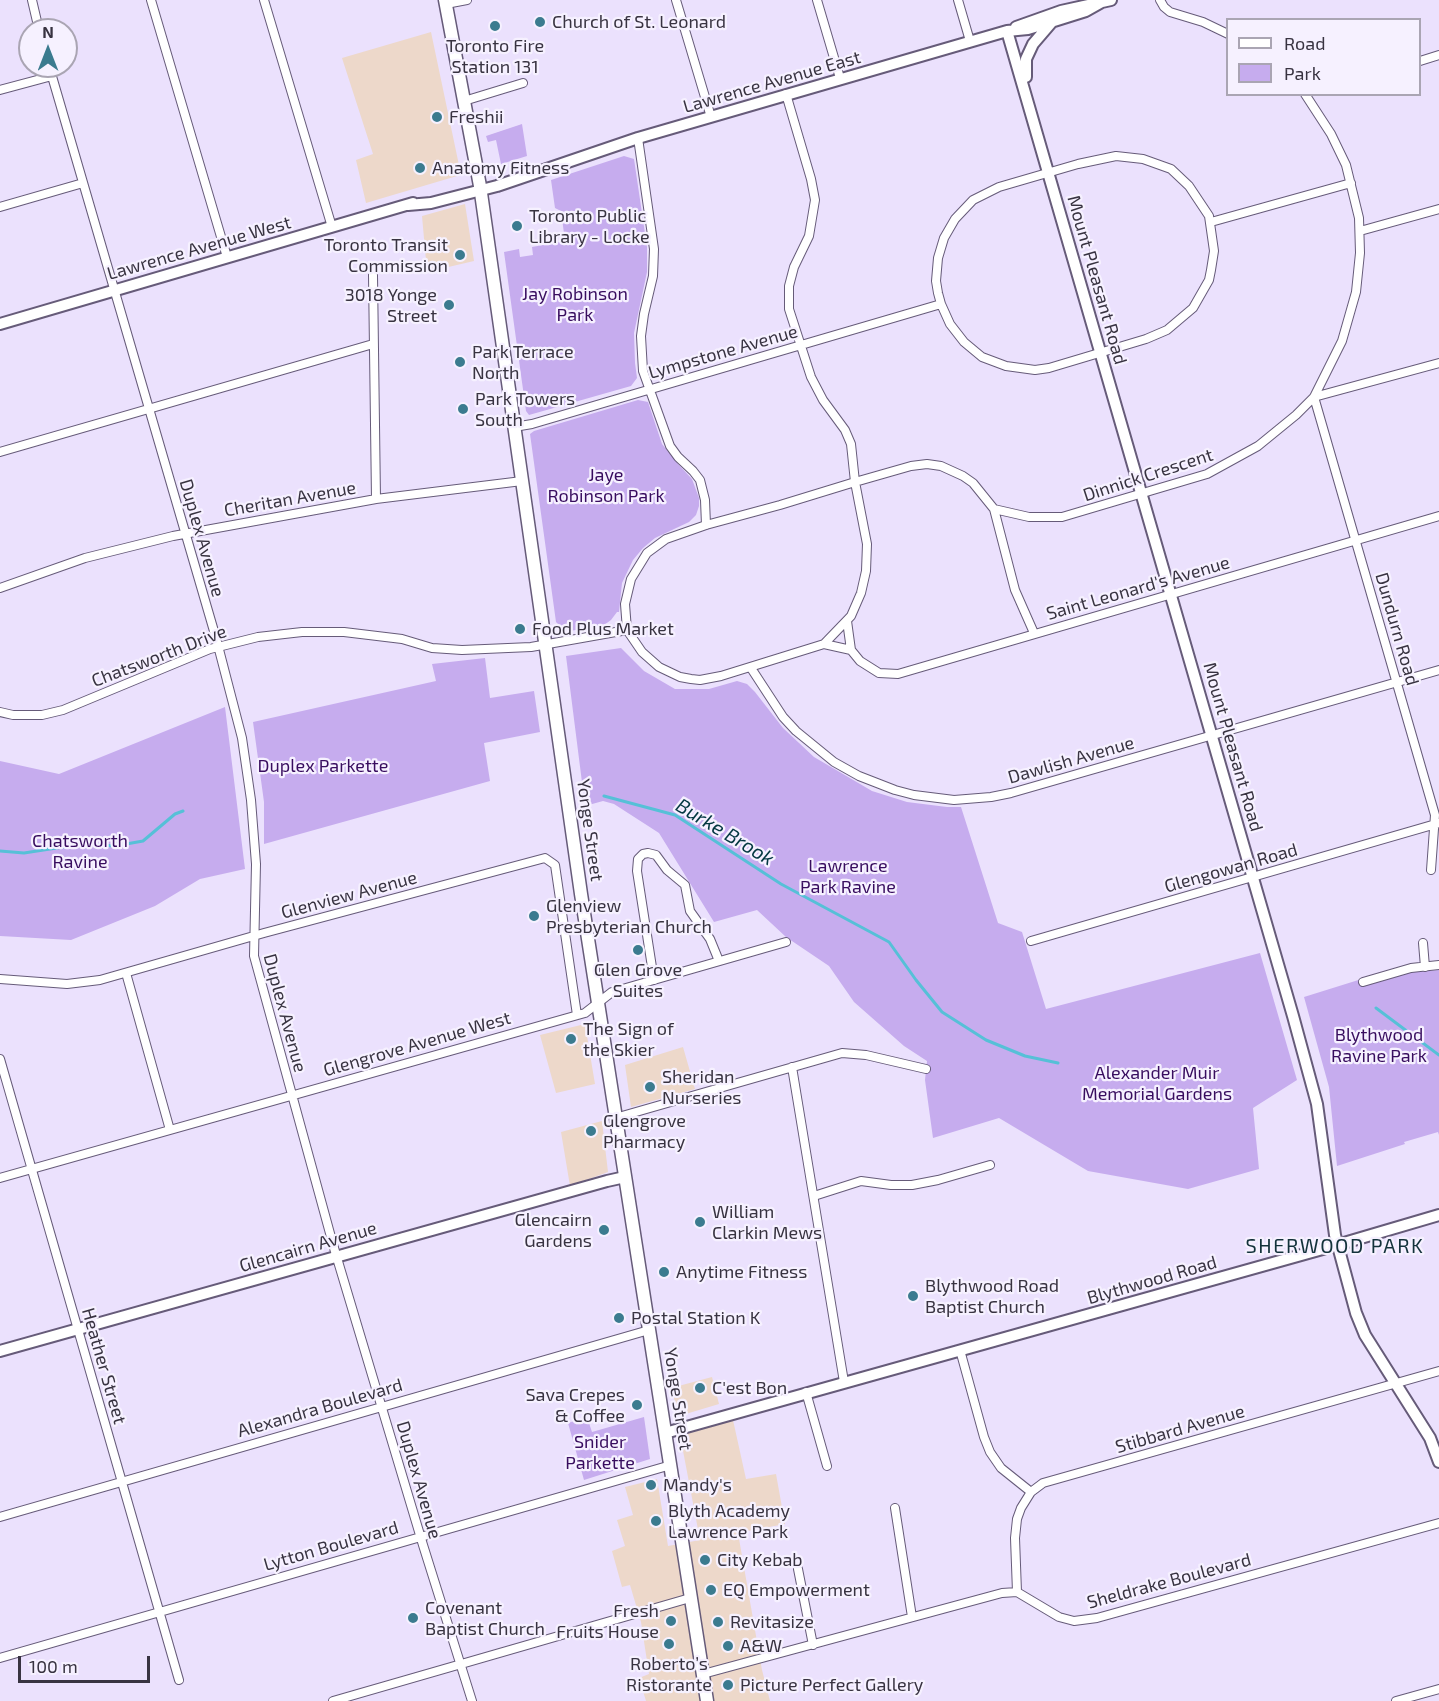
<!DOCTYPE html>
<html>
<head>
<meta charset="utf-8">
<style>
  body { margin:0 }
  #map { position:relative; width:1439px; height:1701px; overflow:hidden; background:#ebe1fd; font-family:"Exo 2",sans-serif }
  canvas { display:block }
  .legend { position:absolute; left:1226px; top:18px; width:195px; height:78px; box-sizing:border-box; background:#f6f1ff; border:2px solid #aaa5b3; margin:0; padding:8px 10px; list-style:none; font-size:18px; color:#383341 }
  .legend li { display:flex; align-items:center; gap:12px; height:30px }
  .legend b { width:30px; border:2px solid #aaa5b3 }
  .north { position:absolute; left:18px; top:18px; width:60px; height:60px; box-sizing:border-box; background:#f6f1ff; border:2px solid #aaa5b3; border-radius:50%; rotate:0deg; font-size:16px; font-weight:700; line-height:24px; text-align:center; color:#383341 }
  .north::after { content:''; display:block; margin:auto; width:21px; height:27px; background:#3b7b8f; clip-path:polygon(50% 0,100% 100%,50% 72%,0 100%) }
  .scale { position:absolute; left:18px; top:1656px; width:132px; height:27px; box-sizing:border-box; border:3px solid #383341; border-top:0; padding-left:8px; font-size:18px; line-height:21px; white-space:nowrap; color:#383341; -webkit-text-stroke:4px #f6f1ff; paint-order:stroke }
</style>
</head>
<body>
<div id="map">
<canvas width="1439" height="1701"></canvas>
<ul class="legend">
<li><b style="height:8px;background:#fff"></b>Road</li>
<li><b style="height:16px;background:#c6acee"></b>Park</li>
</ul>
<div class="north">N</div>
<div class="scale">100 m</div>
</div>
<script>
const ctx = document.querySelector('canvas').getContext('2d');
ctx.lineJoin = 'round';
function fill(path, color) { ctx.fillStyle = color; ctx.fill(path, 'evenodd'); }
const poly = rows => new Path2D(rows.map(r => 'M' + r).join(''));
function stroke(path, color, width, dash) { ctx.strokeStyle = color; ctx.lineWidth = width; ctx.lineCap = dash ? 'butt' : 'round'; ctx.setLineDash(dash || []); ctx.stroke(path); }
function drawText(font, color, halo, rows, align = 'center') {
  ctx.font = font + ' "Exo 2",sans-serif'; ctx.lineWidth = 4.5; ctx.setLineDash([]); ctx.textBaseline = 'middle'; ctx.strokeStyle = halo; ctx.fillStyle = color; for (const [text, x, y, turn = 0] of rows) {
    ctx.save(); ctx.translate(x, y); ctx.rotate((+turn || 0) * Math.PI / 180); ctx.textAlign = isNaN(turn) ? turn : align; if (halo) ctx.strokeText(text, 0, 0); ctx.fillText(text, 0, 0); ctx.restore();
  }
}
const commercial = poly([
  [431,32,460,170,457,176,366,203,356,160,373,154,342,58],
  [465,204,474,261,427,272,422,216],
  [585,1024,595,1084,556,1093,540,1035],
  [683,1047,695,1089,631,1107,625,1065],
  [602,1121,608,1172,570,1186,561,1132],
  [712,1377,719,1404,679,1416,671,1388],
  [733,1420,746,1479,776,1474,785,1524,738,1533,762,1670,770,1701,646,1701,639,1678,649,1674,641,1622,630,1585,622,1587,612,1551,625,1546,617,1520,633,1515,625,1487,657,1479,668,1546,700,1540,680,1435]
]);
const green = poly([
  [522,124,527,156,501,164,496,140,488,142,486,136],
  [624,156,634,159,647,247,647,272,634,333,635,363,637,378,631,386,529,415,526,411,504,252,519,249,520,257,533,255,532,247,565,241,561,211,555,208,551,180],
  [638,400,648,402,662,444,678,464,692,479,699,498,699,506,696,515,689,522,655,538,643,548,633,560,622,583,619,612,617,612,611,620,604,625,570,631,563,629,556,622,530,434,534,431],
  [621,648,644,671,675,689,709,689,737,681,747,684,755,692,783,728,814,757,872,791,907,802,947,807,961,807,998,923,1022,932,1046,1009,1260,953,1297,1080,1253,1108,1259,1169,1188,1189,1088,1171,999,1118,933,1138,925,1080,927,1061,904,1046,854,1002,829,966,786,937,757,910,714,922,659,833,614,804,603,801,585,806,566,656],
  [485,658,490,698,534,691,540,732,484,743,490,781,264,844,264,802,253,722,436,681,432,664],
  [225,707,245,869,200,879,155,906,71,940,0,936,0,761,59,774],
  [1439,970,1439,1135,1438,1132,1404,1142,1405,1144,1337,1166,1329,1087,1304,997,1368,977,1372,984,1408,972],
  [587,1417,592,1432,644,1417,650,1459,584,1480,568,1423]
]);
const stream = poly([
  [604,796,675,815,781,884,889,942,916,980,942,1012,986,1040,1025,1056,1058,1063],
  [0,851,24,853,63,847,87,844,115,846,143,841,175,814,183,811],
  [1376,1008,1439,1055]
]);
const street = poly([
  [32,0,39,30],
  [151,0,227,257],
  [264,0,332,227],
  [676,0,711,117],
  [817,0,840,78],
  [958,0,970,41],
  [1160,0,1164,7,1170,12,1203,22,1228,34],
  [446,4,467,0],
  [1420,61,1439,55],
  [49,66,216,638,242,738,251,800,256,864,254,956,334,1248,423,1545,472,1701],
  [0,90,52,76],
  [786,94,811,179,815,200,809,236,794,267,789,286,789,309,811,377,823,400,845,430,851,444,855,482,867,544,866,571,861,593,851,616,824,644,721,676,700,680,691,679,680,677,659,667,642,652,627,630,625,604,631,579,647,553,666,539,706,525,780,505,855,482,911,466,927,464,941,466,963,476,973,483,994,509,1029,517,1062,517,1207,474,1258,446,1296,415,1314,397,1342,341,1356,292,1360,253,1359,218,1346,165,1331,134,1305,94],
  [464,101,523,83],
  [638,138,654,249,653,276,644,314,641,336,643,371,670,446,678,457,693,471,700,480,705,500,706,525],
  [1116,156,1143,159,1171,169,1189,186,1209,216,1214,251,1211,270,1209,280,1193,308,1167,330,1146,339,1049,368,1035,370,1006,366,982,357,964,342,950,324,941,304,938,293,936,281,938,258,944,238,955,219,973,200,999,187,1078,164,1116,156],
  [0,207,83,183],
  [1211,222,1351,183],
  [1360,231,1439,209],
  [373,275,376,499],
  [1314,397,1435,815,1431,870],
  [1314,397,1439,363],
  [514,427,532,424,941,304],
  [0,452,373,344],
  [994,509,1015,590,1034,633],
  [0,588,85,558,173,536,376,499,522,481],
  [847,621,851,650,860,661,879,673,898,674,1439,516],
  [824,644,851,650],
  [751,668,783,717,796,731,834,762,859,776,895,790,914,795,954,800,991,797,1011,793,1439,670],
  [0,712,13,715,42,715,63,710,210,649,258,637,302,632,344,632,402,639,432,648,462,650,531,647,627,630],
  [1031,941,1439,823],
  [1423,943,1425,967],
  [126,973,170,1130],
  [0,979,67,984,100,980,264,933,545,858,555,865,577,1015],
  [654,980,637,871,638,859,643,854,648,853,656,855,667,870,685,885,690,911,710,939,719,961],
  [1363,982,1411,968,1439,965],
  [0,1059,179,1680],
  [792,1067,844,1382],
  [615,1118,842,1053,866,1055,926,1069],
  [0,1178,585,1013,612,992,786,942],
  [814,1196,861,1181,891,1185,912,1185,938,1180,990,1165],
  [960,1350,984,1437,990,1452,1001,1468,1031,1492],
  [806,1392,827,1466],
  [895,1508,912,1617],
  [0,1517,649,1330],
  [798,1569,813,1645],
  [1017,1592,1015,1538,1017,1519,1021,1508,1031,1492,1043,1483,1439,1371],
  [0,1658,671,1465],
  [703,1674,1002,1593,1017,1592,1059,1617,1074,1621,1097,1618,1439,1523],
  [333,1701,690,1598],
  [1396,1701,1439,1689]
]);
const secondary = poly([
  [1016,27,1061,11,1111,0],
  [1007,31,1293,1016,1317,1104,1335,1235,1356,1313,1365,1335,1430,1438,1439,1462],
  [1026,77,1026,59,1033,44,1051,23],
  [408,205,431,203,497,186,638,138,1007,31,1028,29,1051,22,1086,11,1102,2],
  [0,324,413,203],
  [0,1351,607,1181,625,1177],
  [665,1433,1337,1245,1439,1215]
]);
const primary = poly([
  [445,0,480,186,581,894,707,1701]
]);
const markers = [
  [540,22,6,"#3b7b8f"],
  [495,26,6,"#3b7b8f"],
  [437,117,6,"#3b7b8f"],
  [420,168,6,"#3b7b8f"],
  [517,226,6,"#3b7b8f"],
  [460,255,6,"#3b7b8f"],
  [449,305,6,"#3b7b8f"],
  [460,362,6,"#3b7b8f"],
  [463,409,6,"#3b7b8f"],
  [520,629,6,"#3b7b8f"],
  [534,916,6,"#3b7b8f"],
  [638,950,6,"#3b7b8f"],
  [571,1039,6,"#3b7b8f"],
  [650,1087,6,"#3b7b8f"],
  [591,1131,6,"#3b7b8f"],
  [700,1222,6,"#3b7b8f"],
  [604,1230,6,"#3b7b8f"],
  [664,1272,6,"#3b7b8f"],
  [913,1296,6,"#3b7b8f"],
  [619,1318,6,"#3b7b8f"],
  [700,1388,6,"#3b7b8f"],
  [637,1405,6,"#3b7b8f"],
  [651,1485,6,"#3b7b8f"],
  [656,1521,6,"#3b7b8f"],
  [705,1560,6,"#3b7b8f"],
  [711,1590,6,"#3b7b8f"],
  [413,1618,6,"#3b7b8f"],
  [671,1621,6,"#3b7b8f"],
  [718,1622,6,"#3b7b8f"],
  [669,1644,6,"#3b7b8f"],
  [728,1646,6,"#3b7b8f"],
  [728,1685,6,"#3b7b8f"]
];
const poiNames = [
  ["Church of St. Leonard",552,22],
  ["Toronto Fire",495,46,"center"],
  ["Station 131",495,67,"center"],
  ["Freshii",449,117],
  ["Anatomy Fitness",432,168],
  ["Toronto Public",529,216],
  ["Library - Locke",529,237],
  ["Toronto Transit",448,245,"right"],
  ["Commission",448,266,"right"],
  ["3018 Yonge",437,295,"right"],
  ["Street",437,316,"right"],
  ["Park Terrace",472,352],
  ["North",472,373],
  ["Park Towers",475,399],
  ["South",475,420],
  ["Food Plus Market",532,629],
  ["Glenview",546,906],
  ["Presbyterian Church",546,927],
  ["Glen Grove",638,970,"center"],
  ["Suites",638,991,"center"],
  ["The Sign of",583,1029],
  ["the Skier",583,1050],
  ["Sheridan",662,1077],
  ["Nurseries",662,1098],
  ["Glengrove",603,1121],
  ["Pharmacy",603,1142],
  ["William",712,1212],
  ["Clarkin Mews",712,1233],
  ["Glencairn",592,1220,"right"],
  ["Gardens",592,1241,"right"],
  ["Anytime Fitness",676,1272],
  ["Blythwood Road",925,1286],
  ["Baptist Church",925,1307],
  ["Postal Station K",631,1318],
  ["C'est Bon",712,1388],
  ["Sava Crepes",625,1395,"right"],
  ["& Coffee",625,1416,"right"],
  ["Mandy's",663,1485],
  ["Blyth Academy",668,1511],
  ["Lawrence Park",668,1532],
  ["City Kebab",717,1560],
  ["EQ Empowerment",723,1590],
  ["Covenant",425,1608],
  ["Baptist Church",425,1629],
  ["Fresh",659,1611,"right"],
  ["Fruits House",659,1632,"right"],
  ["Revitasize",730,1622],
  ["A&W",740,1646],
  ["Roberto’s",669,1664,"center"],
  ["Ristorante",669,1685,"center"],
  ["Picture Perfect Gallery",740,1685]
];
const streetNames = [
  ["Lawrence Avenue East",772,82,-16],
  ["Lawrence Avenue West",199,248,-16],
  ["Mount Pleasant Road",1097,280,74],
  ["Lympstone Avenue",723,352,-16],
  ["Dinnick Crescent",1148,475,-18],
  ["Cheritan Avenue",290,499,-10],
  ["Duplex Avenue",202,538,74],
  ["Saint Leonard's Avenue",1138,588,-16],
  ["Dundurn Road",1397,629,74],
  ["Chatsworth Drive",159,656,-21],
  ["Mount Pleasant Road",1233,747,74],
  ["Dawlish Avenue",1071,760,-16],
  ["Yonge Street",590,830,82],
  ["Glengowan Road",1231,868,-16],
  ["Glenview Avenue",349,895,-15],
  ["Duplex Avenue",285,1013,75],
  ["Glengrove Avenue West",417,1044,-16],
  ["Glencairn Avenue",308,1247,-16],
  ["Blythwood Road",1152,1280,-16],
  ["Heather Street",104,1366,74],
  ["Yonge Street",678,1399,81],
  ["Alexandra Boulevard",320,1408,-16],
  ["Stibbard Avenue",1180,1429,-16],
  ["Duplex Avenue",419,1480,74],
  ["Lytton Boulevard",331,1546,-16],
  ["Sheldrake Boulevard",1169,1581,-15]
];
const parkNames = [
  ["Jay Robinson",575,294],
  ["Park",575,315],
  ["Jaye",606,475],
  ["Robinson Park",606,496],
  ["Duplex Parkette",323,766],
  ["Chatsworth",80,841],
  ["Ravine",80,862],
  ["Lawrence",848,866],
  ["Park Ravine",848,887],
  ["Blythwood",1379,1035],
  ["Ravine Park",1379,1056],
  ["Alexander Muir",1157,1073],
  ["Memorial Gardens",1157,1094],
  ["Snider",600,1442],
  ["Parkette",600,1463]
];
const waterNames = [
  ["Burke Brook",725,832,31]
];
const neighbourhoodNames = [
  ["SHERWOOD PARK",1335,1246]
];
fill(commercial, '#edd8ca');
fill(green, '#c6acee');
stroke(stream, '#56c0d7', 3);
stroke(street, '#665b79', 10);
stroke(secondary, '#665b79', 14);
stroke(primary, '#665b79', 15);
stroke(street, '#fff', 8);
stroke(secondary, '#fff', 10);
stroke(primary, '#fff', 12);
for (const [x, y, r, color] of markers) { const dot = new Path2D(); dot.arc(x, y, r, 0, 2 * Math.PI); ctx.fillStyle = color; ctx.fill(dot); stroke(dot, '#f6f1ff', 2); }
drawText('18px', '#383341', '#f6f1ff', poiNames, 'left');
drawText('18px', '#383341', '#f6f1ff', streetNames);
drawText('18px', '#380d5f', '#f6f1ff', parkNames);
drawText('italic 20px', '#043842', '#f6f1ff', waterNames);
ctx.letterSpacing = '1.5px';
drawText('20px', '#13323b', '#f6f1ff', neighbourhoodNames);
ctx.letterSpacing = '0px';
</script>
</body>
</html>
